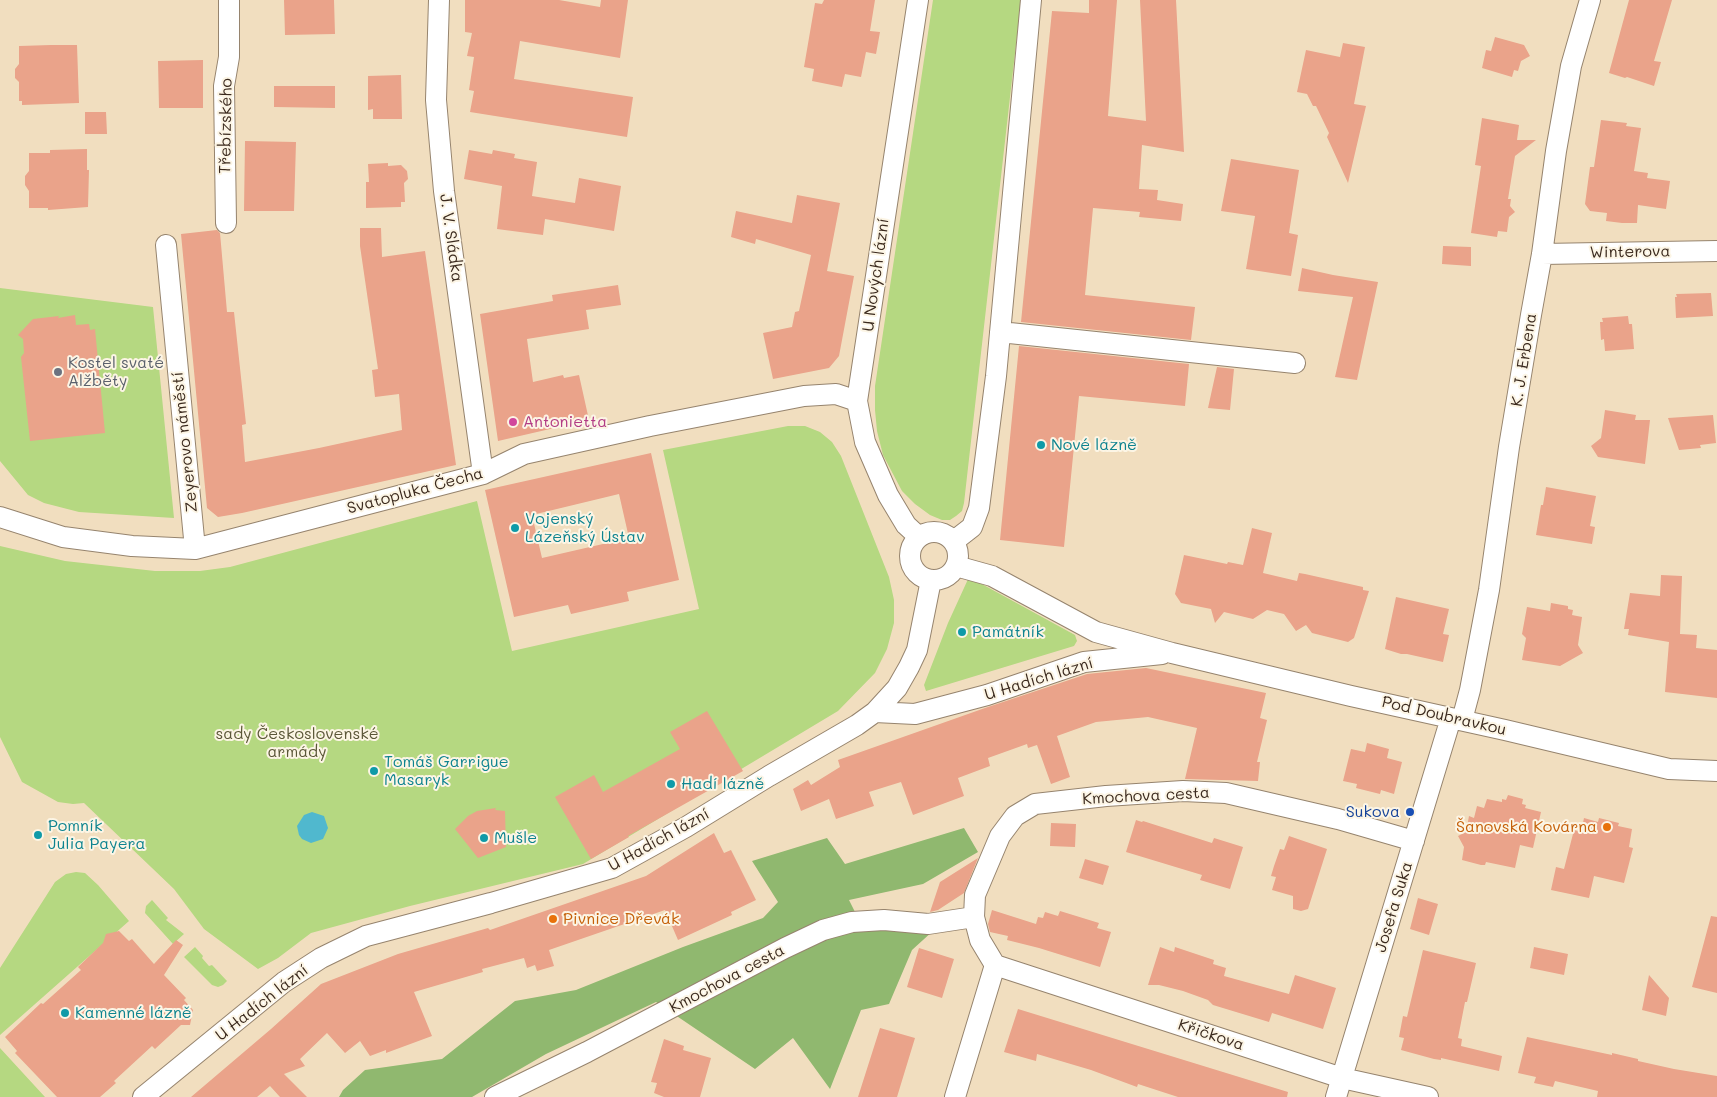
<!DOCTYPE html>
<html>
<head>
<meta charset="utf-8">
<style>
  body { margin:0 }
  canvas { display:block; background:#f1debf }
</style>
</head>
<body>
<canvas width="1717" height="1097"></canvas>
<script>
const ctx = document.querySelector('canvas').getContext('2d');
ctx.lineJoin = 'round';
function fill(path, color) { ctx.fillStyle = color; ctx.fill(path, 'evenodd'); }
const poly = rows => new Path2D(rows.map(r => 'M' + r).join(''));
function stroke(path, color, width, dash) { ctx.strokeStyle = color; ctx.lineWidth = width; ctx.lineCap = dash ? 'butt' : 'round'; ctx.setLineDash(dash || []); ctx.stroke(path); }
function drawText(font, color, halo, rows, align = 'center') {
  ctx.font = font + ' Mali,sans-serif'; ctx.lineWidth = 4; ctx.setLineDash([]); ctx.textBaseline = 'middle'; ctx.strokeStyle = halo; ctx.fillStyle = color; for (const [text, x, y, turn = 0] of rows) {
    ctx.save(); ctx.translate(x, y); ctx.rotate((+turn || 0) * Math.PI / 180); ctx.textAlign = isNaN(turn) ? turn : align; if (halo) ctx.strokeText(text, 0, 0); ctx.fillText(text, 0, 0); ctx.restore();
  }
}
const green = poly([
  [933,0,1021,0,964,503,962,511,956,516,950,520,942,520,930,515,915,504,902,491,883,455,877,431,875,410,875,386],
  [0,288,153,307,174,518,79,512,44,503,28,495,0,461],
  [788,426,805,426,820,432,832,442,841,456,889,577,894,600,894,623,887,649,875,673,838,711,583,864,410,906,311,933,278,958,258,969,204,929,174,889,84,803,73,804,58,802,22,782,0,737,0,546,65,561,155,571,200,571,230,567,477,501,512,651,699,609,663,450],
  [969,577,1075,635,1077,641,1074,646,926,691,924,685,948,623],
  [76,872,85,873,98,885,129,921,0,1035,0,968,55,882,66,874],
  [152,900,168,918,166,920,184,934,173,944,145,913,146,906],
  [195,947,203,956,202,958,209,966,212,965,227,981,223,985,218,987,212,985,184,957],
  [0,1048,45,1097,0,1097]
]);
const forest = poly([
  [964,828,978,852,923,884,849,900,864,930,934,930,912,950,889,1004,861,1010,830,1089,793,1038,755,1069,656,1002,546,1054,472,1097,339,1097,343,1090,365,1070,442,1059,515,1001,576,990,683,947,763,918,778,902,752,861,827,838,845,864]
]);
const water = poly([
  [312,812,324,816,328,828,323,839,311,843,302,839,299,835,297,826,304,815]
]);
const building = poly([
  [284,0,334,0,335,34,285,35],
  [465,0,559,0,600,7,601,0,628,0,620,58,520,41,514,79,633,97,627,137,470,112,474,91,469,90,474,57,467,56,472,33,465,32],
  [824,0,875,0,870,31,880,32,876,54,866,52,861,77,845,74,842,87,812,81,814,69,804,67,815,3,822,4],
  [1089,0,1117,0,1108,116,1146,121,1140,0,1176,0,1184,152,1142,145,1139,189,1158,190,1157,200,1183,204,1181,221,1139,217,1140,212,1093,208,1085,295,1195,307,1191,340,1021,322,1052,11,1089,13],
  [1629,0,1672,0,1654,61,1661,62,1654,86,1627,77,1625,78,1609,73],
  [1495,37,1524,45,1530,56,1521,61,1518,71,1514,70,1512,77,1482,68,1486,50,1491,51],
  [1343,43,1365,47,1354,104,1366,106,1348,183,1327,137,1329,133,1316,106,1313,106,1307,94,1297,92,1306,50,1340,57],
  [51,45,77,45,79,103,22,105,22,101,19,101,19,82,15,78,15,69,19,64,19,46],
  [203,60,203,108,159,108,158,61],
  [401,75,402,119,373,119,373,109,368,110,368,76],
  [274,86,335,86,335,108,274,107],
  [85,112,106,112,107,134,85,134],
  [1482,118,1519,125,1517,140,1536,140,1515,156,1508,199,1511,199,1510,206,1515,212,1509,217,1507,232,1498,231,1497,237,1471,233,1481,166,1475,165],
  [1601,120,1627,123,1626,126,1641,128,1634,171,1648,173,1647,178,1670,181,1666,209,1638,205,1637,223,1622,223,1606,221,1607,213,1590,211,1585,204,1590,167,1594,167],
  [245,141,296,142,294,211,244,211],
  [87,149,87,170,89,170,88,207,48,210,48,208,29,208,29,191,25,185,25,176,29,171,29,153,50,153,50,150],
  [469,150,492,154,493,150,515,154,514,158,537,162,532,196,575,203,579,178,621,186,614,231,545,219,543,235,497,229,502,186,464,179],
  [1231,159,1299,170,1289,233,1298,235,1291,276,1246,269,1255,216,1221,211],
  [388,163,388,166,401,165,407,171,408,179,404,183,405,202,401,202,401,207,366,208,366,182,369,182,368,164],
  [797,195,840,203,827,271,854,276,839,356,829,368,773,379,763,333,792,327,795,312,799,311,811,255,756,239,755,244,731,237,736,211,792,223],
  [360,228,381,228,382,257,425,251,456,465,242,513,218,517,207,508,181,234,217,230,220,233,227,312,234,312,246,424,242,425,245,462,319,448,402,430,399,394,375,397,372,370,378,369,360,246],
  [1443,246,1471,247,1471,266,1442,264],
  [1302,268,1333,275,1378,282,1357,380,1335,377,1353,297,1298,291],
  [618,285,621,305,586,310,589,329,527,339,533,382,563,375,564,378,579,375,589,420,498,441,480,314,553,301,552,295],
  [1711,293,1713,316,1676,318,1675,297,1677,297,1676,294],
  [75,315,76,325,89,324,90,330,95,329,105,433,30,441,21,357,24,353,23,339,18,335,33,319,59,316,58,318],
  [1628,316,1629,324,1632,324,1634,349,1605,351,1604,339,1601,340,1600,322,1603,322,1602,318],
  [1019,346,1189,364,1185,406,1079,396,1064,547,1000,540],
  [1217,367,1234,369,1230,410,1208,408],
  [1605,410,1636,415,1635,420,1650,420,1645,464,1598,457,1591,446,1601,438],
  [1713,415,1716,443,1700,445,1701,448,1679,450,1668,418],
  [651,453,679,580,627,592,629,601,571,614,568,605,514,617,485,490],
  [619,494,629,538,542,558,532,515],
  [1546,487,1596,496,1590,526,1595,527,1592,544,1536,535,1541,505,1543,505],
  [1252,528,1272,533,1263,573,1297,581,1299,573,1305,574,1363,587,1363,590,1369,591,1354,638,1348,642,1312,633,1306,625,1296,631,1284,614,1267,610,1253,619,1224,612,1215,623,1211,609,1181,603,1175,594,1184,555,1227,564,1228,562,1243,565],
  [1661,575,1682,576,1680,634,1697,635,1696,648,1717,650,1717,698,1665,692,1669,642,1628,635,1629,629,1624,629,1630,593,1660,596],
  [1396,597,1449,609,1443,634,1449,635,1443,662,1407,654,1401,654,1385,649],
  [1551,603,1568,606,1568,609,1573,610,1572,615,1582,617,1578,645,1583,653,1560,666,1522,660,1526,638,1522,634,1527,607,1550,611],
  [1146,668,1266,693,1260,718,1267,720,1257,762,1260,762,1258,781,1185,779,1197,728,1148,717,1096,722,1057,736,1070,777,1051,784,1037,745,1028,748,1027,744,988,758,990,766,958,778,964,796,913,815,901,782,869,792,874,806,836,819,829,799,801,811,793,789,808,780,811,785,840,767,838,760,985,708,1087,674],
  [707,711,743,771,628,836,629,837,591,859,555,797,594,775,603,792,680,749,670,732],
  [1367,743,1389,749,1387,758,1402,762,1394,794,1381,790,1380,794,1356,788,1357,784,1343,781,1351,749,1365,752],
  [1508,795,1523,799,1522,804,1526,805,1525,808,1541,812,1533,848,1520,845,1515,868,1486,862,1485,865,1481,865,1462,860,1464,847,1458,836,1466,832,1469,816,1474,818,1477,806,1484,808,1487,799,1502,802,1502,799,1506,800],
  [496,808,495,810,505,811,506,847,478,858,455,829,468,816,477,811],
  [1584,818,1598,822,1599,818,1619,823,1618,826,1632,829,1629,847,1633,848,1624,883,1594,876,1589,898,1551,890,1556,867,1564,869,1574,830,1581,832],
  [1136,820,1142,822,1143,821,1212,843,1214,838,1243,847,1230,889,1200,880,1202,875,1126,852],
  [1051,823,1076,824,1075,847,1050,846],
  [714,833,724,853,731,850,756,900,731,912,732,915,678,940,665,910,549,950,554,966,537,971,535,965,527,968,524,958,482,969,483,972,414,992,432,1036,386,1053,386,1050,370,1056,360,1041,345,1053,327,1033,300,1059,305,1066,284,1074,307,1097,280,1097,270,1086,257,1097,191,1097,271,1029,321,984,398,954,488,928,490,930,646,876],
  [1289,836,1327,849,1308,909,1301,911,1293,909,1293,896,1272,890,1276,877,1271,876,1274,866,1280,849,1284,850],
  [978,858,964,893,938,910,930,912,940,882],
  [1085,859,1109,866,1103,885,1079,878],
  [1418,898,1438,904,1429,935,1410,929],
  [992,910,1036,924,1038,917,1043,918,1045,912,1058,916,1060,911,1099,923,1097,928,1111,932,1100,967,1039,948,1007,940,1008,936,990,932,988,924],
  [1711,916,1717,917,1717,993,1692,987],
  [119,931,129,941,132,939,154,964,176,940,183,945,164,975,186,998,184,1000,193,1010,190,1025,181,1025,155,1049,152,1046,114,1081,116,1083,100,1097,57,1097,15,1053,17,1051,5,1037,41,1003,43,1004,81,970,78,967,103,943,106,934],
  [1160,947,1174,952,1175,947,1214,960,1213,964,1226,968,1224,976,1289,994,1295,975,1336,988,1323,1029,1272,1013,1269,1022,1213,1005,1208,1000,1183,991,1159,985,1148,985],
  [1534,947,1568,954,1564,975,1530,968],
  [919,948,954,959,942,998,907,987],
  [1423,950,1476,963,1467,1002,1465,1002,1458,1038,1462,1039,1461,1046,1502,1056,1499,1071,1441,1058,1441,1060,1434,1059,1401,1050,1404,1038,1399,1037,1403,1016,1407,1017],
  [1649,975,1669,998,1666,1016,1642,1010],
  [1018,1009,1288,1092,1287,1097,1178,1097,1138,1084,1137,1087,1091,1070,1037,1054,1036,1061,1004,1052],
  [880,1028,915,1038,897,1097,858,1097],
  [1527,1037,1612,1055,1612,1053,1638,1059,1638,1061,1674,1069,1717,1076,1717,1097,1597,1097,1598,1091,1555,1081,1553,1087,1534,1083,1536,1077,1518,1073],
  [664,1039,684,1046,683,1050,711,1058,700,1097,664,1097,654,1093,657,1083,651,1082]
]);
const street = poly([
  [439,0,436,100,444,191,483,474],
  [918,0,857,401,865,442,888,495,906,525,919,537],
  [226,223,224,86,229,57,229,0],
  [166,245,195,549],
  [1542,254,1717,251],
  [1000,332,1295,363],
  [0,517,63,537,132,546,195,549,483,474,524,454,650,426,804,396,836,394,857,401],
  '910 556a24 24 0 1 1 48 0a24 24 0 1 1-48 0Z',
  [954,541,972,527,979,508,996,376,1031,0],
  [956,566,992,576,1096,632,1172,653,1351,696,1505,730,1669,769,1717,771],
  [875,712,915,714,987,695,1084,662,1162,654],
  [1462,720,1470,690,1489,590,1509,447,1531,315,1542,254,1556,151,1571,66,1590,0],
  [995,965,980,940,974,917,975,895,1000,836,1015,816,1035,804,1106,796,1183,791,1226,793,1338,819,1414,841],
  [995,965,1342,1078,1428,1097],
  [143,1097,284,982,321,958,366,936,491,903,612,868,686,827,769,776,857,725,875,712,897,688,909,667,917,650,931,580],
  [495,1097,587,1052,785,948,823,930,852,922,884,920,928,924,974,917],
  [955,1097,995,965],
  [1336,1097,1451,718]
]);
const markers = [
  [58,372,5,"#6b7280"],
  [513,422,5,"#d1479c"],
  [1041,445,5,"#0f9aa8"],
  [515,528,5,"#0f9aa8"],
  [962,632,5,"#0f9aa8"],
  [374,771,5,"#0f9aa8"],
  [671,784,5,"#0f9aa8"],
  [1410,812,5,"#1a4fb4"],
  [1607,827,5,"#e8710a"],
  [38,835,5,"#0f9aa8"],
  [484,838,5,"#0f9aa8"],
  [553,919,5,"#e8710a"],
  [65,1013,5,"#0f9aa8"]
];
const streetNames = [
  ["Třebízského",226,126,-89],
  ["J. V. Sládka",451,238,82],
  ["Winterova",1630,252,-1],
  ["U Nových lázní",876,275,-82],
  ["K. J. Erbena",1524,360,-81],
  ["Zeyerovo náměstí",185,442,-96],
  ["Svatopluka Čecha",415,491,-15],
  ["U Hadích lázní",1039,679,-17],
  ["Pod Doubravkou",1444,716,13],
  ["Kmochova cesta",1146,796,-3],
  ["U Hadích lázní",659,840,-29],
  ["Josefa Suka",1394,907,-73],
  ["Kmochova cesta",727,979,-28],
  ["U Hadích lázní",262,1003,-38],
  ["Křičkova",1211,1035,18]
];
const worshipNames = [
  ["Kostel svaté",68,363],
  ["Alžběty",68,381]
];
const hotelNames = [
  ["Antonietta",523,422]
];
const cultureNames = [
  ["Nové lázně",1051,445],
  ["Vojenský",525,519],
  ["Lázeňský Ústav",525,537],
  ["Památník",972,632],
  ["Tomáš Garrigue",384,762],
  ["Masaryk",384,780],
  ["Hadí lázně",681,784],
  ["Pomník",48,826],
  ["Julia Payera",48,844],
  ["Mušle",494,838],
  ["Kamenné lázně",75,1013]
];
const parkNames = [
  ["sady Československé",297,734],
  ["armády",297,752]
];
const transitNames = [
  ["Sukova",1400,812]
];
const foodNames = [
  ["Šanovská Kovárna",1597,827],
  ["Pivnice Dřevák",563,919,"left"]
];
fill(green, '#b5d881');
fill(forest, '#90b86f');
fill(water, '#50b8ce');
fill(building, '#eaa38a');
stroke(street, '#96846e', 22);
stroke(street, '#fff', 20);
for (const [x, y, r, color] of markers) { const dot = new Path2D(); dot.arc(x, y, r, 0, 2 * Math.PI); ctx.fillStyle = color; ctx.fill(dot); stroke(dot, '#fcf5e5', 2); }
drawText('16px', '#3b2a1e', '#fcf5e5', streetNames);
drawText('16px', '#5b616d', '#fcf5e5', worshipNames, 'left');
drawText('16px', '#b23c85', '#fcf5e5', hotelNames, 'left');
drawText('16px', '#0d838f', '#fcf5e5', cultureNames, 'left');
drawText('16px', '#5a5637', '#fcf5e5', parkNames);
drawText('16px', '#164399', '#fcf5e5', transitNames, 'right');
drawText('16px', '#c56008', '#fcf5e5', foodNames, 'right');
</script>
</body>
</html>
